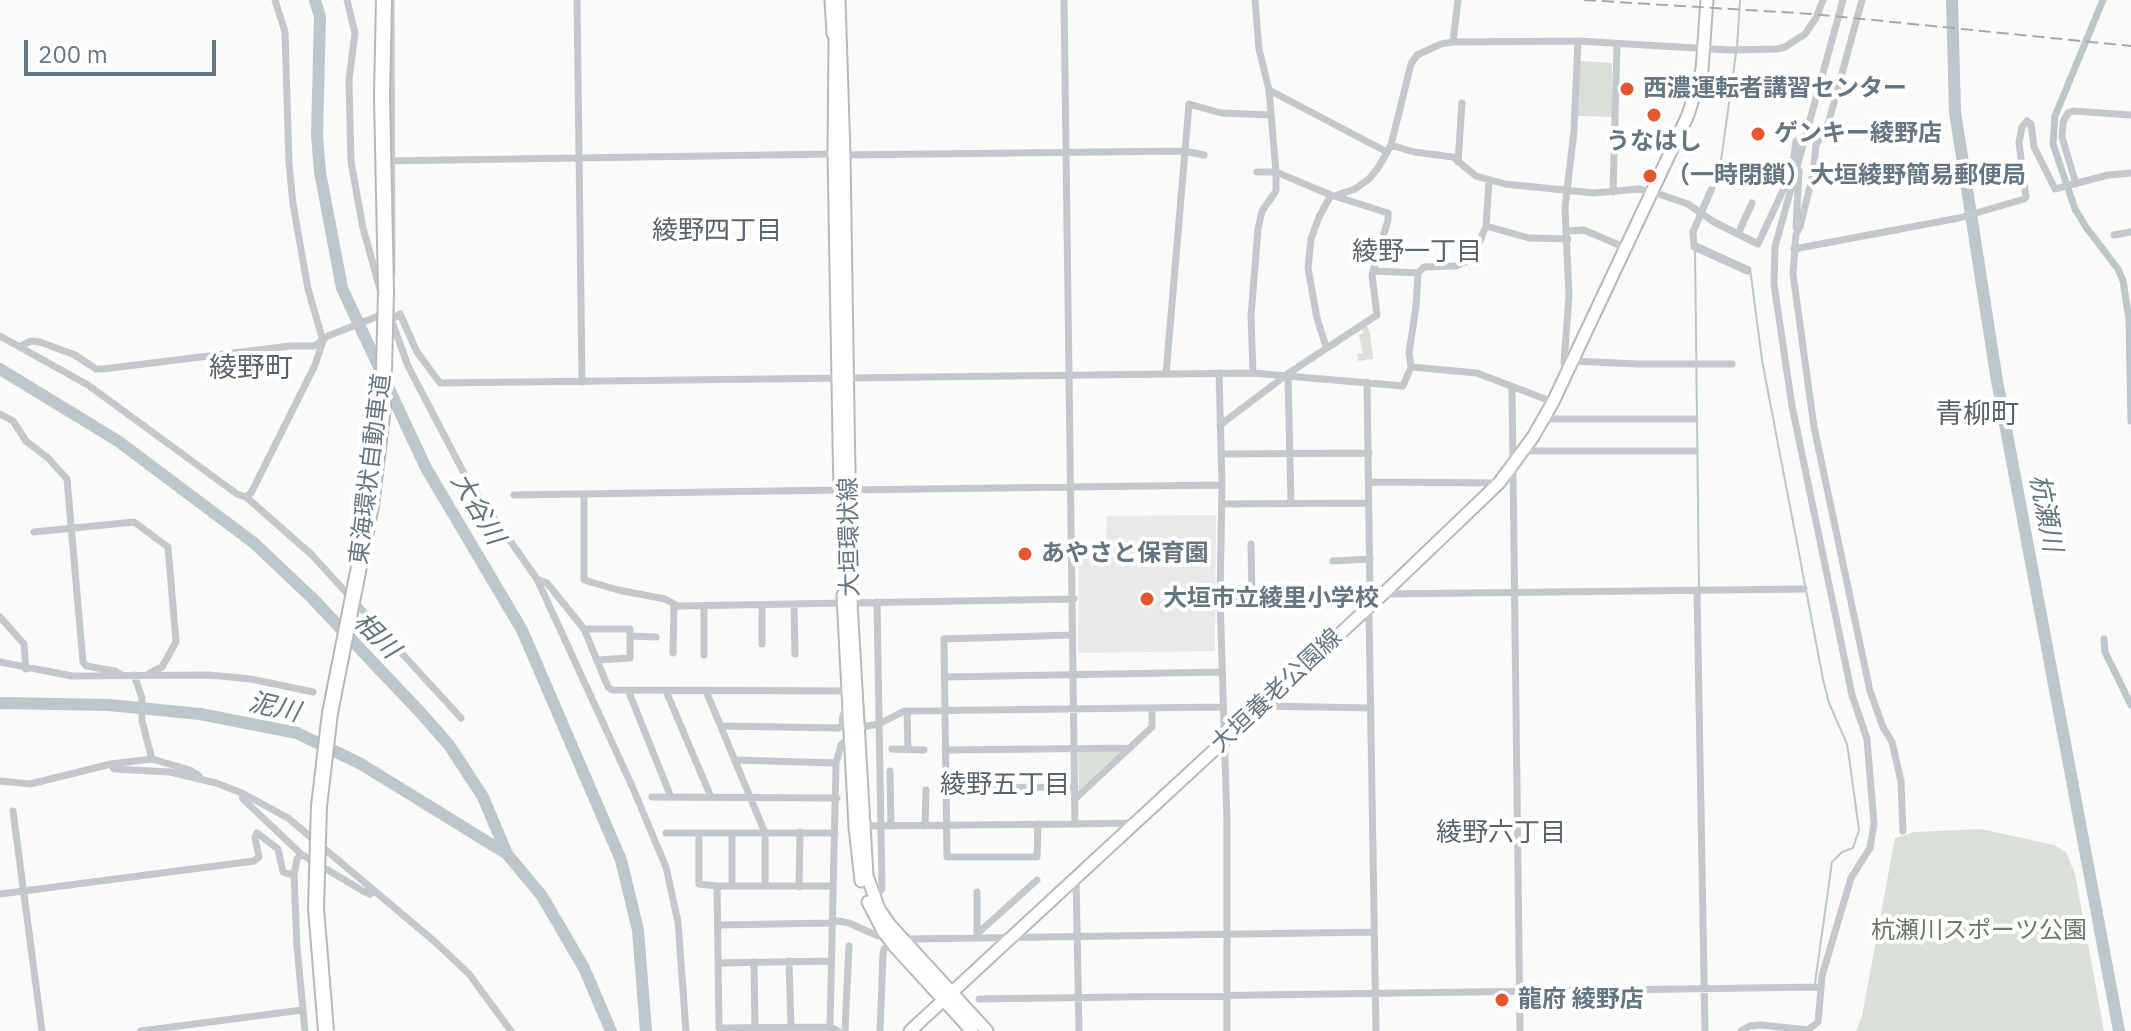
<!DOCTYPE html>
<html>
<head>
<meta charset="utf-8">
<style>
	body { margin:0 }
	#map { position:relative; width:2131px; height:1031px; overflow:hidden; background:#fafaf8; font-family:"IBM Plex Sans",sans-serif }
	canvas { display:block }
	.scale { position:absolute; left:24px; top:40px; width:192px; height:36px; box-sizing:border-box; border:4px solid #657683; border-top:0; padding-left:10px; font-size:24px; line-height:28px; white-space:nowrap; color:#657683; -webkit-text-stroke:6px #fff; paint-order:stroke }
</style>
</head>
<body>
<div id="map">
<canvas width="2131" height="1031"></canvas>
<div class="scale">200 m</div>
</div>
<script>
const g = document.querySelector('canvas').getContext('2d');
g.lineJoin = 'round';
function fillPath(path, color) {
  g.fillStyle = color;
  g.fill(path, 'evenodd');
}
function toPath(rows) {
  const path = new Path2D();
  for (const r of rows) {
    path.moveTo(r[0], r[1]);
    for (let i = 2; i < r.length; i += 2) path.lineTo(r[i], r[i + 1]);
  }
  return path;
}
function trace(path, color, width, dash) {
  g.strokeStyle = color;
  g.lineWidth = width;
  g.lineCap = dash ? 'butt' : 'round';
  g.setLineDash(dash || []);
  g.stroke(path);
}
function label(font, color, halo, rows, align = 'center') {
  g.font = font + ' "IBM Plex Sans","Noto Sans JP",sans-serif';
  g.lineWidth = 8;
  g.setLineDash([]);
  g.textBaseline = 'middle';
  g.strokeStyle = halo;
  g.fillStyle = color;
  for (const [text, x, y, turn = 0] of rows) {
    g.save();
    g.translate(x, y);
    g.rotate((+turn || 0) * Math.PI / 180);
    g.textAlign = isNaN(turn) ? turn : align;
    if (halo) g.strokeText(text, 0, 0);
    g.fillText(text, 0, 0);
    g.restore();
  }
}
const built = toPath([
	[1216,515,1215,651,1078,653,1079,546,1106,543,1107,516]
]);
const green = toPath([
	[1580,61,1612,63,1612,117,1578,116],
	[1366,323,1370,333,1373,359,1358,361,1357,354,1363,353,1359,335,1363,333,1361,327],
	[1121,751,1079,790,1078,752],
	[1981,829,2054,845,2066,852,2075,874,2104,1031,1856,1031,1862,1016,1895,838,1914,832]
]);
const stream = toPath([
	[1737,47,1740,0],
	[1714,189,1719,175,1736,53],
	[1695,243,1750,268,1762,360,1823,679,1829,703,1847,744,1849,757,1859,830,1853,848,1842,852,1832,862,1815,983],
	[1695,249,1699,587]
]);
const canal = toPath([
	[2103,0,2055,116,2053,144,2075,209,2086,227,2118,269,2123,281,2129,319,2131,421],
	[2104,639,2105,652,2131,705]
]);
const river = toPath([
	[315,0,320,17,317,135,320,172,342,288,426,468,522,630,621,860,638,930,646,1031],
	[1952,0,1955,112,1997,381,2119,1031],
	[0,369,118,441,254,543,312,598,420,712,449,745,483,797,507,854,542,896,584,968,611,1031],
	[0,703,109,705,200,714,297,733,361,764,507,854]
]);
const minor = toPath([
	[347,0,355,33,349,80,351,162,363,228,381,293],
	[391,0,392,273],
	[577,0,582,382],
	[1862,0,1829,121,1816,145,1813,174,1800,227,1796,234,1793,274,1814,427,1870,691,1883,727,1892,742,1901,781,1903,831],
	[1453,42,1458,0],
	[1269,90,1387,152],
	[2027,121,2031,124,2034,147,2055,189,2108,175,2131,173],
	[1645,140,1675,145],
	[1391,145,1414,152,1453,157,1476,176,1505,184,1594,193,1638,189,1653,192,1688,204,1714,222,1758,244,1792,171,1796,141],
	[844,155,1184,151,1204,155],
	[384,161,834,154],
	[1458,162,1462,103],
	[2076,184,2062,137,2063,122,2068,113,2073,111,2131,115],
	[1711,190,1693,232,1694,247,1747,271],
	[1613,192,1617,44],
	[1337,195,1355,189,1369,179,1378,168,1391,145,1411,64,1417,55,1441,44,1453,42,1578,41,1729,50,1777,49,1785,47,1805,34,1816,18,1823,0],
	[1486,226,1529,238,1568,239],
	[1796,227,1799,171],
	[1568,231,1584,230,1626,248],
	[1738,234,1752,203],
	[2114,235,2131,232],
	[1794,249,1959,218,2024,199,2026,197,2019,143,2022,127,2027,121],
	[1374,271,1418,273,1424,267,1456,266,1473,258,1486,226,1489,181],
	[390,316,408,366,468,481,537,579,632,786,666,867,678,922,686,1031],
	[391,320,400,314,417,352,440,383,1253,373,1403,386,1411,367,1409,353,1416,307,1418,273],
	[0,336,88,385,237,494,246,497,311,554,461,718],
	[21,346,31,341,40,342,75,355,96,369,103,369,290,346,314,346,328,336,386,313],
	[1326,347,1317,318,1308,268,1311,239,1319,217,1331,195],
	[1573,361,1638,364,1732,364],
	[1411,367,1477,373,1553,402],
	[1219,373,1222,485,1220,597,1227,822,1227,1031],
	[1253,373,1251,316,1258,229,1262,211,1276,191,1276,172,1269,90,1259,49,1255,0],
	[1567,373,1564,363,1569,296,1565,208,1574,131,1578,41],
	[1166,374,1189,104,1221,113,1270,115],
	[1288,376,1291,503],
	[1367,382,1370,596],
	[1512,387,1520,1031],
	[0,414,13,421,26,441,48,458,67,479,83,662,86,666,115,671,121,675],
	[1544,419,1695,419],
	[1220,425,1289,373,1377,315,1372,275,1388,220,1388,213,1331,195,1276,172,1257,172],
	[1523,451,1695,451],
	[1221,454,1369,453],
	[1370,482,1499,483],
	[848,490,1222,485],
	[514,495,840,490],
	[584,495,584,580,618,590,665,599,678,606,1074,599],
	[246,497,251,493,315,365,323,341,308,289,293,204,289,163,285,32,275,0],
	[1222,504,1369,503],
	[34,532,134,522,168,547,176,642,162,667,150,673],
	[1251,544,1252,597],
	[1333,561,1370,559],
	[537,579,547,583,584,629,608,687,612,690,847,691],
	[1697,591,1705,1031],
	[1383,594,1804,589],
	[1220,597,1370,596,1373,599],
	[794,604,795,654],
	[762,605,762,644],
	[1366,608,1369,614,1376,1031],
	[0,617,24,644,26,669],
	[584,629,630,629,630,658,598,660],
	[630,636,656,637],
	[673,653,674,604],
	[704,655,704,606],
	[0,662,72,676,209,675,251,679,313,692],
	[134,675,142,698,142,721,152,759],
	[944,677,1222,672],
	[628,690,671,797],
	[666,691,711,797],
	[706,691,765,833,835,833],
	[1261,706,1371,708],
	[907,711,908,749],
	[721,726,838,728,842,726,843,715,848,708],
	[856,728,879,724,904,711,1223,707],
	[892,749,924,750],
	[945,750,1129,748],
	[735,760,836,763],
	[111,764,114,769,170,772,216,783,242,793,288,818,434,941,469,974,511,1031],
	[890,771,891,826],
	[0,781,30,784,111,764,152,759,190,770,199,776],
	[946,788,1075,787],
	[242,793,243,799,301,854,363,891,370,894,375,891],
	[652,797,837,798],
	[1075,799,1152,727,1152,708],
	[13,811,42,1031],
	[1038,824,1037,857,947,857,944,639,1073,635],
	[1075,824,1133,823],
	[864,826,1075,824,1064,0],
	[925,826,926,790],
	[666,833,765,833,765,886],
	[699,833,699,884,717,886],
	[301,854,297,859,294,875,297,947,305,1031],
	[1076,877,1079,1031],
	[732,886,732,833],
	[833,886,717,886,719,1028,830,1027,838,1031],
	[799,887,800,832],
	[977,892,977,933],
	[0,894,254,861,259,857,255,838,257,833,278,849,283,872,294,875],
	[874,897,882,889,877,602],
	[832,920,849,923,878,936],
	[718,925,832,923],
	[977,934,1037,880],
	[912,939,1374,932],
	[789,961,791,1028],
	[754,962,755,1029],
	[718,963,831,961],
	[979,999,1820,987],
	[830,1027,836,763,841,745,850,737],
	[141,1031,302,1010],
	[845,1031,849,946],
	[880,1031,883,955,884,949,892,944],
	[1741,1031,1750,1026,1761,1025,1808,1030,1818,1022,1822,976,1851,878,1870,848,1874,824,1867,739,1852,695,1792,406,1774,284,1775,247,1843,0]
]);
const primary = toPath([
	[831,0,833,34],
	[839,0,844,155,851,603,867,876,879,909,890,925,987,1031],
	[835,40,834,154,840,494],
	[843,595,855,827,861,881],
	[868,902,883,931,895,947,972,1031],
	[910,1031,1383,594,1499,483,1533,437,1553,402,1688,115,1702,70,1707,0]
]);
const rail = toPath([
	[1584,0,1813,14,2131,46]
]);
const motorwayBridge = toPath([
	[326,1031,316,908,319,806,330,713,371,506,383,407,386,291,382,96,384,0]
]);
const markers = [
	[1627,89,8,"#e4572e"],
	[1654,115,8,"#e4572e"],
	[1758,134,8,"#e4572e"],
	[1650,176,8,"#e4572e"],
	[1025,554,8,"#e4572e"],
	[1147,599,8,"#e4572e"],
	[1502,1000,8,"#e4572e"]
];
const poiNames = [
	["西濃運転者講習センター",1643,89],
	["ゲンキー綾野店",1774,134],
	["うなはし",1654,142,"center"],
	["（一時閉鎖）大垣綾野簡易郵便局",1666,176],
	["あやさと保育園",1041,554],
	["大垣市立綾里小学校",1163,599],
	["龍府 綾野店",1518,1000]
];
const streetNames = [
	["東海環状自動車道",371,469,-83],
	["大垣環状線",850,537,-91],
	["大垣養老公園線",1277,691,-43]
];
const parkNames = [
	["杭瀬川スポーツ公園",1979,931]
];
const neighbourhoodNames = [
	["綾野四丁目",717,231],
	["綾野一丁目",1417,252],
	["綾野五丁目",1005,785],
	["綾野六丁目",1501,833]
];
const waterNames = [
	["大谷川",477,509,59],
	["杭瀬川",2045,513,79],
	["相川",376,636,45],
	["泥川",274,708,13]
];
const quarterNames = [
	["綾野町",251,369],
	["青柳町",1977,415]
];
fillPath(built, '#e8e9e9');
fillPath(green, '#dadfd7');
trace(stream, '#bbc7cb', 2);
trace(canal, '#bbc7cb', 7);
trace(river, '#bbc7cb', 12);
trace(primary, '#b5babe', 15);
trace(minor, '#c3c8cc', 7);
trace(primary, '#fff', 11);
trace(rail, '#a2aab0', 2, [12, 6]);
trace(motorwayBridge, '#b4b9bd', 18, []);
trace(motorwayBridge, '#fff', 14);
for (const [x, y, r, color] of markers) {
  const dot = new Path2D();
  dot.arc(x, y, r, 0, 2 * Math.PI);
  g.fillStyle = color;
  g.fill(dot);
  trace(dot, '#fff', 3);
}
label('bold 24px', '#657683', '#fff', poiNames, 'left');
label('24px', '#657683', '#fff', streetNames);
label('24px', '#687a64', '#fff', parkNames);
label('26px', '#57646e', '#fff', neighbourhoodNames);
label('italic 26px', '#60757c', '#fff', waterNames);
label('28px', '#57646e', '#fff', quarterNames);
</script>
</body>
</html>
